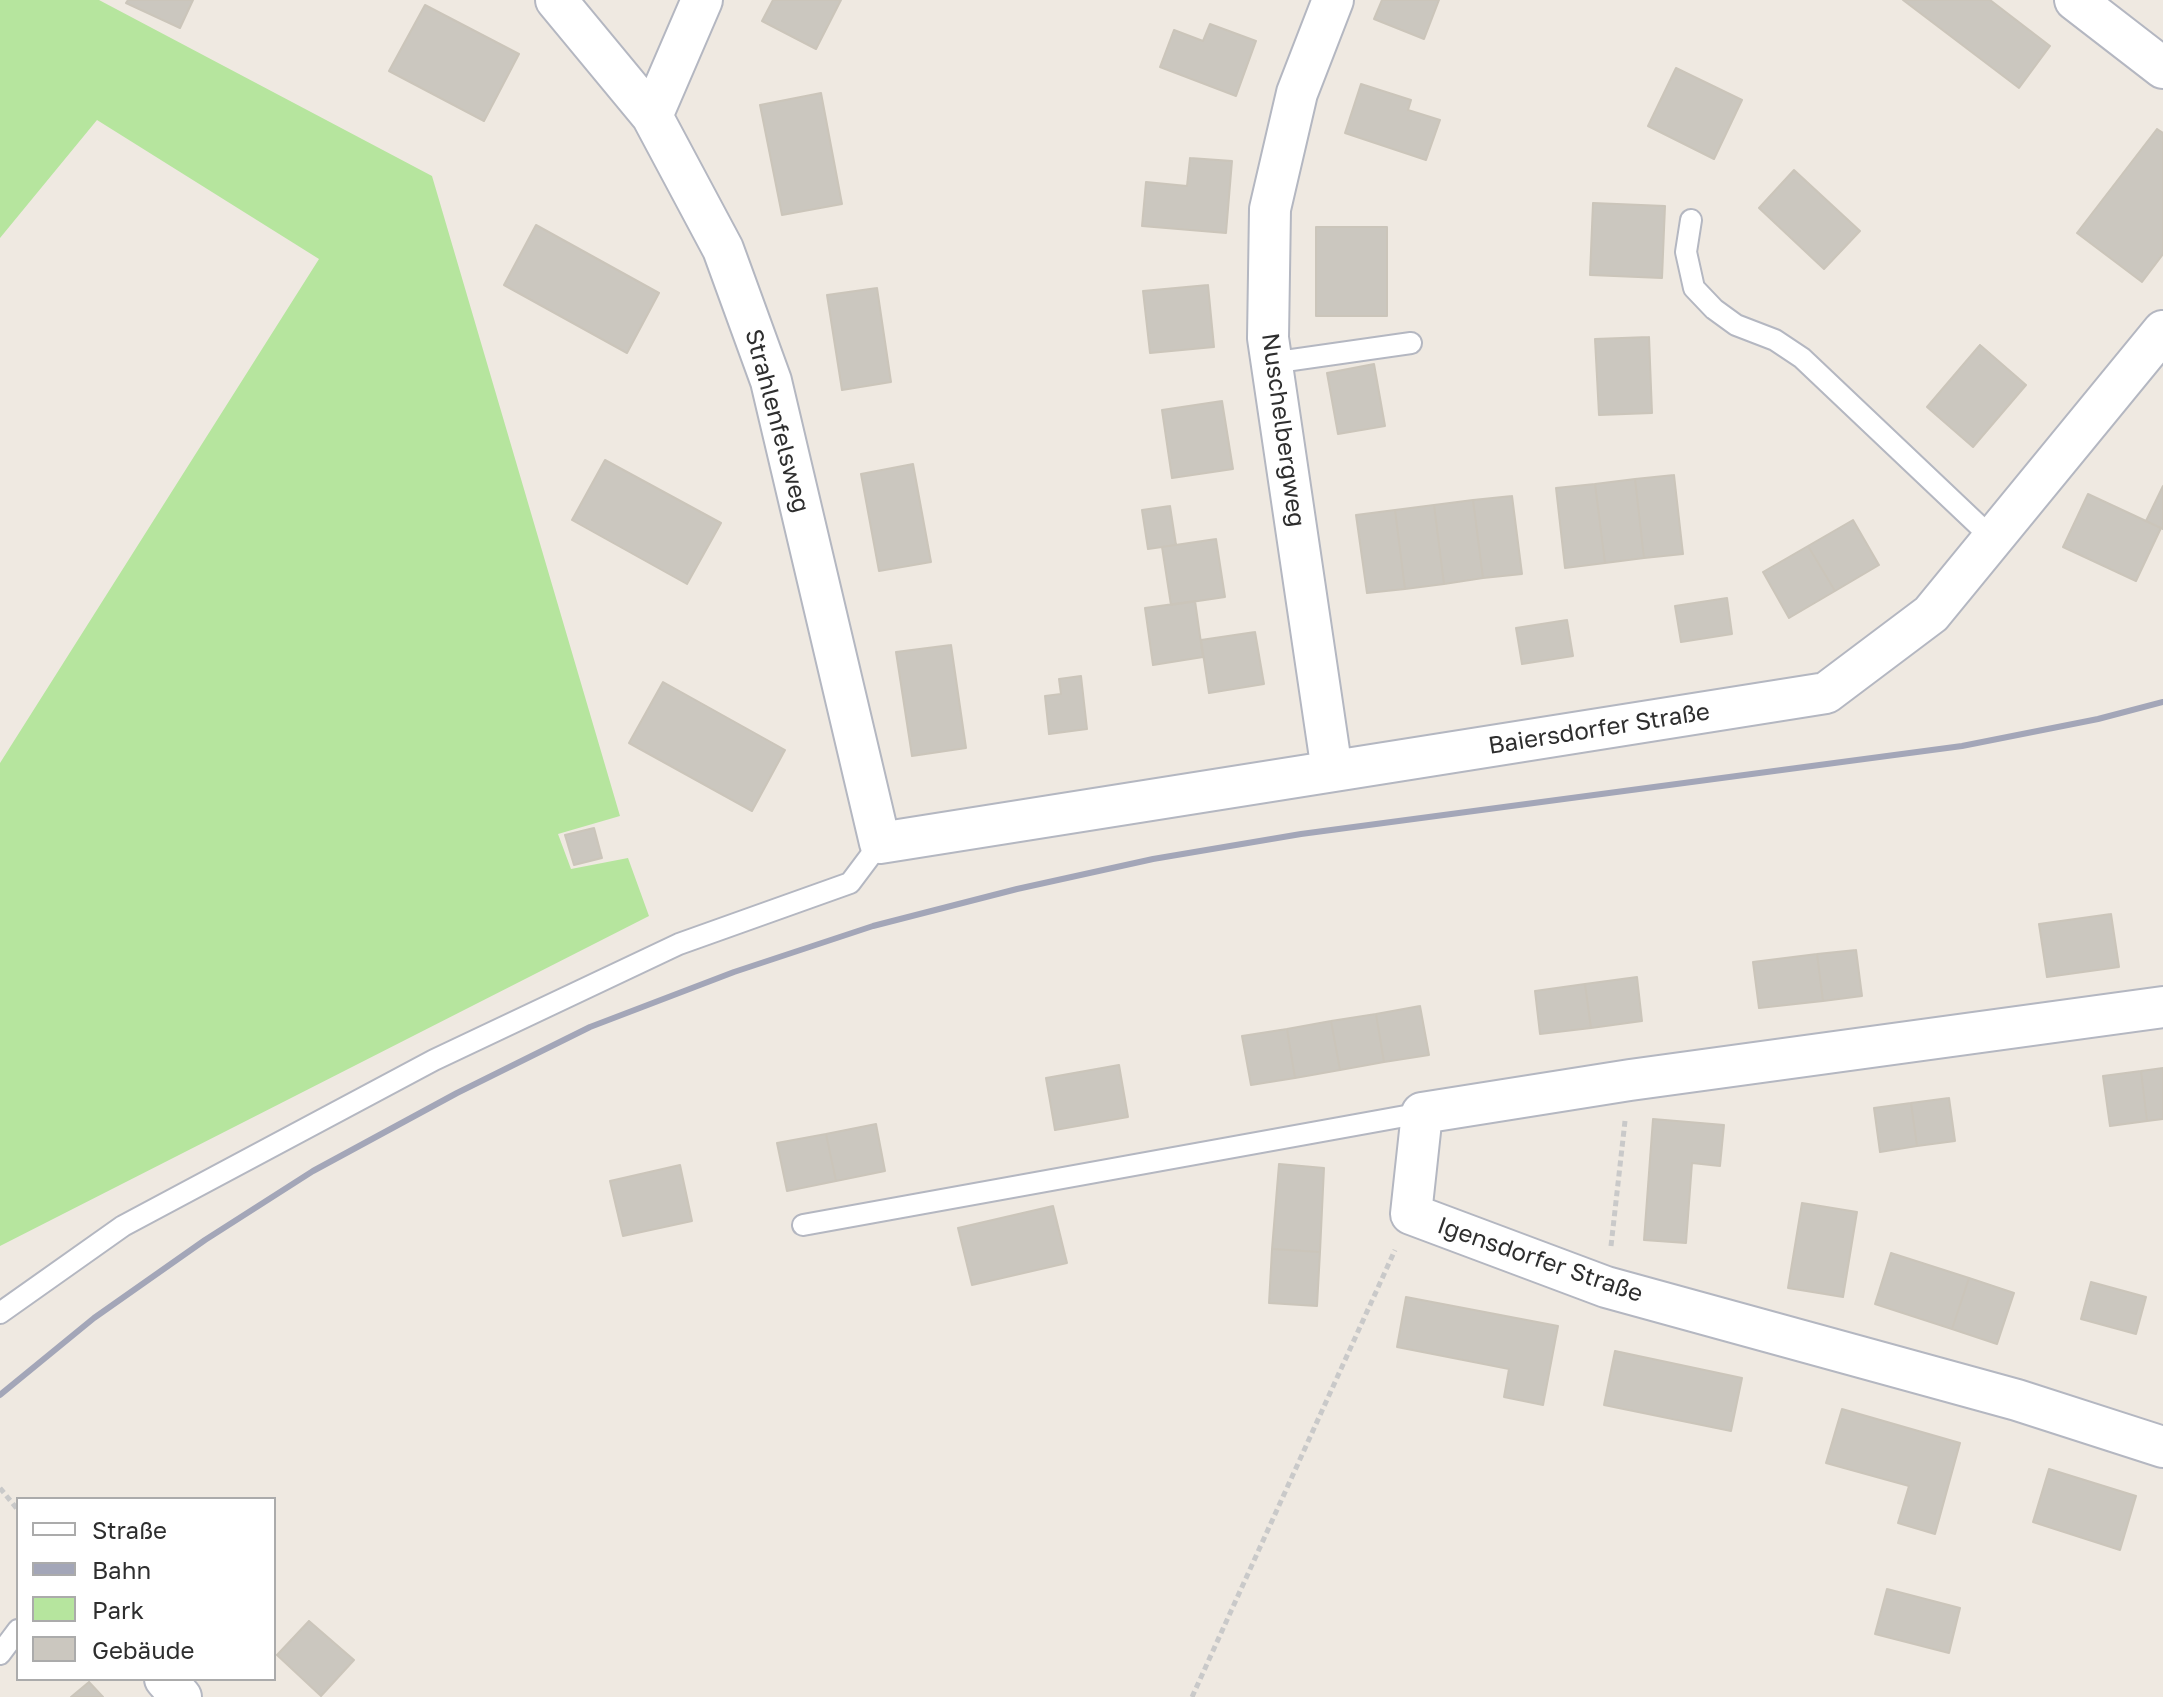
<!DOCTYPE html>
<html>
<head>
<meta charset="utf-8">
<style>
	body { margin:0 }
	#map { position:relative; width:2163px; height:1697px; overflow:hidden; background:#efe9e1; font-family:"Golos Text",sans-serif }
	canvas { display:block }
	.legend { position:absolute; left:16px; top:1497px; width:260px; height:184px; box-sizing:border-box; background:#fff; border:2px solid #ababab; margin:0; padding:10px 14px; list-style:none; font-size:24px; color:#2e2e2e }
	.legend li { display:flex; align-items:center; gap:16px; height:40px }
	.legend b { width:40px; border:2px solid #ababab }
</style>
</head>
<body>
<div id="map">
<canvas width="2163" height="1697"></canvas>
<ul class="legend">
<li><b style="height:10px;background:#fff"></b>Straße</li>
<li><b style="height:10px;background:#a3a6b8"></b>Bahn</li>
<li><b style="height:22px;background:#b6e59e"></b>Park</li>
<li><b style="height:22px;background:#cbc7bf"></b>Gebäude</li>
</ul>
</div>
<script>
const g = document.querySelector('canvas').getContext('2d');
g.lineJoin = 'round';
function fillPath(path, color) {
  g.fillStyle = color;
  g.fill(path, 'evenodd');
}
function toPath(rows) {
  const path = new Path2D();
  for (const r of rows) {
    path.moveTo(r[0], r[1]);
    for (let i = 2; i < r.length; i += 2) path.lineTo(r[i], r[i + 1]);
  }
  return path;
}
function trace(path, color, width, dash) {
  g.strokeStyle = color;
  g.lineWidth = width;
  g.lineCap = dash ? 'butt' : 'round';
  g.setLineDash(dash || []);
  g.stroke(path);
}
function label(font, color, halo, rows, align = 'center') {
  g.font = font + ' "Golos Text",sans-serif';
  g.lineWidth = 7;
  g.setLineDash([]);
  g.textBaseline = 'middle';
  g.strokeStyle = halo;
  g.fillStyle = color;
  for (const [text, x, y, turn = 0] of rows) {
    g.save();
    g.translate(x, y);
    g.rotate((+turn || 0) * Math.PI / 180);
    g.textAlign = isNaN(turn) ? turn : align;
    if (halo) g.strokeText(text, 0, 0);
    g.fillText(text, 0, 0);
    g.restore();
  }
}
const green = toPath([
	[0,0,99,0,432,176,620,816,558,834,571,869,628,858,649,916,0,1246,0,763,319,259,97,120,0,238]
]);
const building = toPath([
	[128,0,193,0,180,28,126,3,128,0],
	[773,0,841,0,816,49,762,21,773,0],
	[1382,0,1439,0,1424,39,1374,19,1382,0],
	[1903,0,1990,0,2050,46,2019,88,1903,0],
	[425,5,519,54,484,121,389,71,425,5],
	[1210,24,1256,41,1236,96,1160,67,1174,30,1203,41,1210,24],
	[1676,68,1742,100,1714,159,1648,126,1676,68],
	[1361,84,1411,100,1408,110,1440,120,1426,160,1345,133,1361,84],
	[821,93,842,204,782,215,760,105,821,93],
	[2157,129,2163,133,2163,254,2142,282,2077,233,2157,129],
	[1190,158,1232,161,1226,233,1142,226,1146,182,1187,186,1190,158],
	[1794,170,1860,231,1824,269,1759,208,1794,170],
	[1593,203,1665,206,1662,278,1590,275,1593,203],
	[536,225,659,293,627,353,504,285,536,225],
	[1316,227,1387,227,1387,316,1316,316,1316,227],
	[1208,285,1214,347,1150,353,1143,291,1208,285],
	[877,288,891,382,842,390,827,295,877,288],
	[1649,337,1652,413,1599,415,1595,339,1649,337],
	[1980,345,2026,385,1973,447,1927,407,1980,345],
	[1374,364,1385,426,1338,434,1327,373,1374,364],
	[1222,401,1233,469,1172,478,1162,410,1222,401],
	[605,460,721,523,687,584,572,520,605,460],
	[913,464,931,562,879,571,861,474,913,464],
	[1674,475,1683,554,1644,558,1635,479,1674,475],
	[1635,479,1644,558,1605,563,1595,484,1635,479],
	[1595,484,1605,563,1565,568,1556,488,1595,484],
	[2163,486,2163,529,2146,521,2163,486],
	[2088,494,2161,528,2136,581,2063,547,2088,494],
	[1512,496,1522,574,1483,578,1473,500,1512,496],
	[1473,500,1483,578,1444,584,1434,505,1473,500],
	[1434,505,1444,584,1405,589,1395,510,1434,505],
	[1170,506,1176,545,1148,549,1142,510,1170,506],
	[1395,510,1405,589,1367,593,1356,515,1395,510],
	[1853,520,1879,565,1835,591,1808,546,1853,520],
	[1216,539,1225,597,1171,605,1162,547,1216,539],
	[1808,546,1835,591,1789,618,1763,572,1808,546],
	[1727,598,1732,634,1681,642,1675,606,1727,598],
	[1195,601,1203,657,1153,665,1145,608,1195,601],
	[1567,620,1573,656,1522,664,1516,628,1567,620],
	[1255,632,1264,684,1209,693,1201,640,1255,632],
	[951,645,966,748,912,756,896,652,951,645],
	[1081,676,1087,729,1049,734,1045,696,1061,694,1059,679,1081,676],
	[663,682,785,750,752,811,629,743,663,682],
	[594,828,602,858,574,865,565,835,594,828],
	[2111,914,2119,967,2047,977,2039,924,2111,914],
	[1856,950,1862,996,1823,1001,1817,954,1856,950],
	[1817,954,1823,1001,1759,1008,1753,962,1817,954],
	[1637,977,1642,1021,1591,1028,1585,984,1637,977],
	[1585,984,1591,1028,1540,1034,1535,991,1585,984],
	[1420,1006,1429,1055,1384,1062,1376,1014,1420,1006],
	[1376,1014,1384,1062,1340,1070,1331,1021,1376,1014],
	[1331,1021,1340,1070,1295,1078,1287,1029,1331,1021],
	[1287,1029,1295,1078,1251,1085,1242,1036,1287,1029],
	[1119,1065,1128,1117,1055,1130,1046,1078,1119,1065],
	[2163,1068,2163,1119,2147,1121,2141,1071,2163,1068],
	[2141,1071,2147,1121,2110,1126,2103,1076,2141,1071],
	[1949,1098,1955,1141,1917,1146,1911,1103,1949,1098],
	[1911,1103,1917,1146,1880,1152,1874,1108,1911,1103],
	[1653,1119,1724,1125,1720,1166,1692,1163,1686,1243,1644,1240,1653,1119],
	[876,1124,885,1171,836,1181,826,1134,876,1124],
	[826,1134,836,1181,787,1191,777,1143,826,1134],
	[1279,1164,1324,1168,1320,1252,1272,1249,1279,1164],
	[680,1165,692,1221,623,1236,610,1181,680,1165],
	[1802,1203,1857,1212,1843,1297,1788,1288,1802,1203],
	[1053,1206,1067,1263,972,1285,958,1228,1053,1206],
	[1272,1249,1320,1252,1317,1306,1269,1303,1272,1249],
	[1891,1253,1969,1278,1952,1329,1875,1304,1891,1253],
	[1969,1278,2014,1293,1997,1344,1952,1329,1969,1278],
	[2091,1282,2146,1297,2136,1334,2081,1319,2091,1282],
	[1406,1297,1558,1326,1543,1405,1504,1397,1509,1369,1397,1347,1406,1297],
	[1615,1351,1742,1378,1731,1431,1604,1405,1615,1351],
	[1842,1409,1960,1443,1935,1534,1898,1523,1909,1486,1826,1463,1842,1409],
	[2049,1469,2136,1496,2120,1550,2033,1522,2049,1469],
	[1887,1589,1960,1608,1949,1653,1875,1634,1887,1589],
	[309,1621,354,1660,321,1696,277,1655,309,1621],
	[89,1682,103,1697,71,1697,89,1682]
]);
const path = toPath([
	[1611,1246,1625,1121],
	[0,1488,18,1510],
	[1192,1697,1395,1250]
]);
const lane = toPath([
	[1691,220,1686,252,1694,288,1714,309,1736,325,1775,340,1802,358,1993,539],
	[1271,363,1411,343],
	[803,1225,1422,1113],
	[0,1313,123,1226,434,1060,679,944,850,883,880,843],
	[0,1654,18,1630]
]);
const street = toPath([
	[556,0,652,116,723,249,771,381,880,843,1826,693,1931,614,2163,331],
	[2075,0,2163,68],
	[652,116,702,0],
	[1332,771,1268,338,1270,209,1297,93,1333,0],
	[2163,1007,1630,1080,1422,1113,1411,1214,1606,1287,2017,1400,2163,1447],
	[165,1679,181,1697]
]);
const rail = toPath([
	[0,1395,94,1318,205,1240,313,1171,457,1093,590,1027,734,972,873,926,1017,889,1153,859,1301,834,1962,746,2098,719,2163,702]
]);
const streetNames = [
	["Strahlenfelsweg",777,421,75],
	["Nuschelbergweg",1283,430,82],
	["Baiersdorfer Straße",1599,729,-9],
	["Igensdorfer Straße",1540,1260,19]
];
fillPath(green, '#b6e59e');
fillPath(building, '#cbc7bf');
trace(building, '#cbc5ba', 2);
trace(lane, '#b4b7c1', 24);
trace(street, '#b4b7c1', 44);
trace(path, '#c9c9c9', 5, [6, 4]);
trace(lane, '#fff', 20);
trace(street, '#fff', 40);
trace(rail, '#a3a6b8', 6);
label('24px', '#2e2e2e', '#fff', streetNames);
</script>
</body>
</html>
